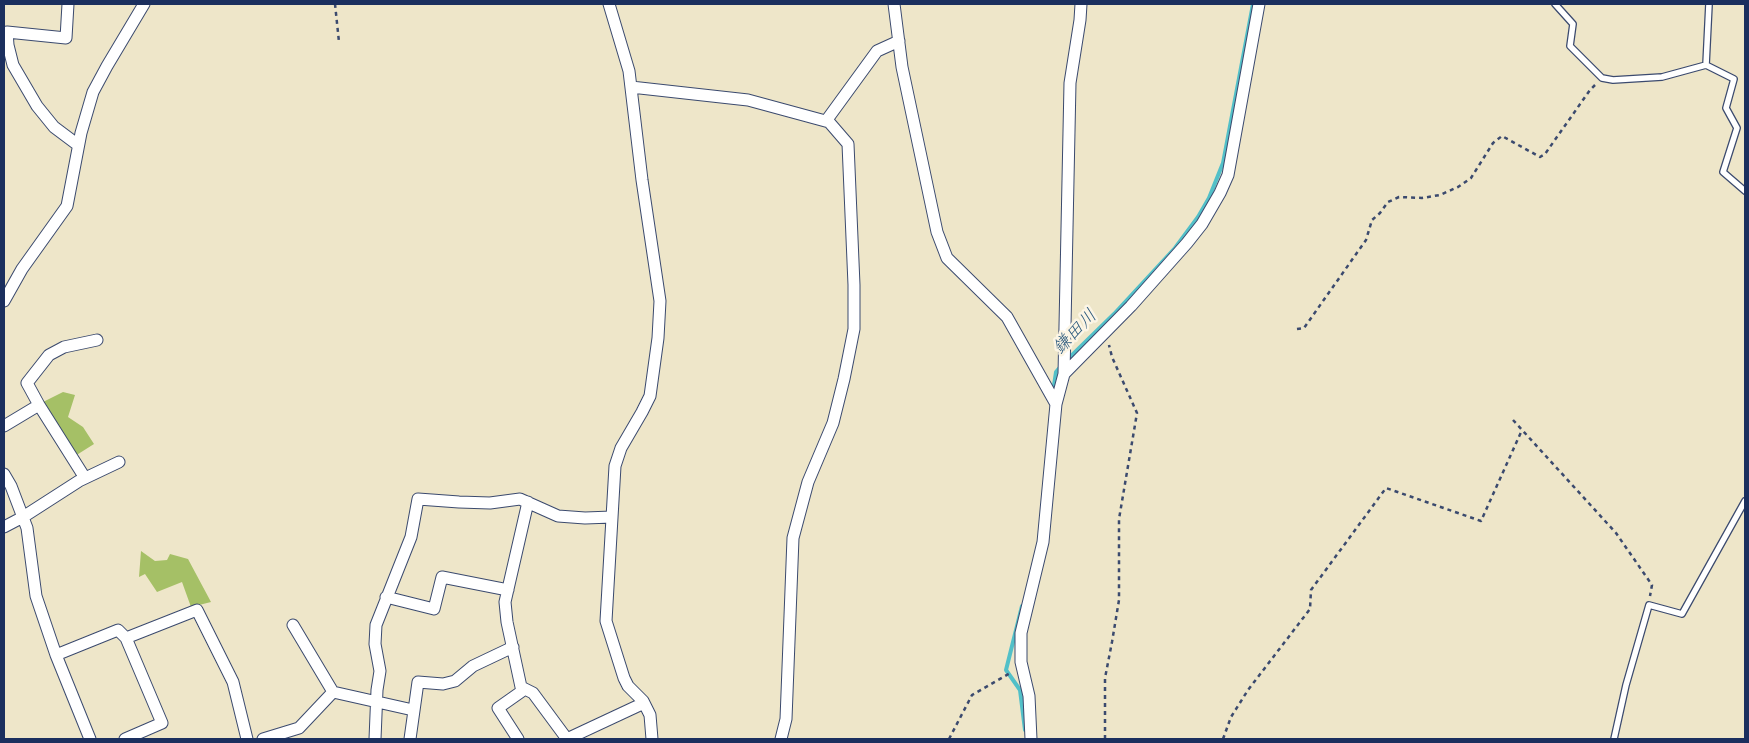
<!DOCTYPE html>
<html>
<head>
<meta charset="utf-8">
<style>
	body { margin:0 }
	#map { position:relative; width:1749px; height:743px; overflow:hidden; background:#eee6c9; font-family:"Comic Neue",sans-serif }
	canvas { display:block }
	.frame { position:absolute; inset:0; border:5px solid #1b2f5e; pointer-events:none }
</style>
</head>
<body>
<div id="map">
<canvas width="1749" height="743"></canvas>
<div class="frame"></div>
</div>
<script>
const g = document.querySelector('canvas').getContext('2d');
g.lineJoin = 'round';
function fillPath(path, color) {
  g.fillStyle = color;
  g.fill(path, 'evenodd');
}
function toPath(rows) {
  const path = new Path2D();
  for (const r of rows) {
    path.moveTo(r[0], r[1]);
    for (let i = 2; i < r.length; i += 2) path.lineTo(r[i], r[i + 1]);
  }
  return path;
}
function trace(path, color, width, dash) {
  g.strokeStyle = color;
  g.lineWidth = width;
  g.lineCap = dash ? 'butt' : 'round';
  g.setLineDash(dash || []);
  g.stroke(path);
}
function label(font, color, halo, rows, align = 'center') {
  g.font = font + ' "Comic Neue","Klee One",sans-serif';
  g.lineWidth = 5;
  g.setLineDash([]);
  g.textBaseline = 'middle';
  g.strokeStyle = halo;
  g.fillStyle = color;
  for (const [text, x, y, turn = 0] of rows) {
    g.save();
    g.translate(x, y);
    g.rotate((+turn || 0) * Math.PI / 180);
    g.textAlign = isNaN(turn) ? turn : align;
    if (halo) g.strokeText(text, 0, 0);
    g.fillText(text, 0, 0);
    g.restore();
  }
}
const green = toPath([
	[63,392,75,395,68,417,83,427,94,444,75,456,39,404],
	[141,551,155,561,167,560,170,554,188,559,211,602,191,607,182,582,157,592,145,574,139,577]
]);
const stream = toPath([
	[1068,359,1114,314,1175,248,1198,217,1209,198,1223,163,1253,4],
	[1053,392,1056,372,1061,366],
	[1022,606,1006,670,1020,690,1025,730]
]);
const path = toPath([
	[335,4,339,42],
	[1297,329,1304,328,1366,240,1372,220,1380,213,1388,202,1399,197,1422,198,1440,195,1458,187,1471,178,1493,143,1502,136,1540,157,1545,154,1590,90,1596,84],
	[1513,420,1616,533,1652,585,1650,596],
	[949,739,972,695,1012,672],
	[1105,739,1105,678,1112,642,1119,600,1119,519,1137,413,1112,357,1109,345],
	[1223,739,1231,717,1248,690,1310,609,1311,590,1386,488,1481,521,1522,430]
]);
const service = toPath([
	[1555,4,1573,24,1570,46,1602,78,1613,80,1662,77,1706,65,1734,79,1726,108,1737,128,1723,172,1745,191],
	[1706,65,1709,4],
	[1614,739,1626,685,1649,605,1682,614,1745,501]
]);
const minor = toPath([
	[68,4,66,38,7,32,8,45,13,65,37,106,54,127,78,145],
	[609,4,629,71,642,180,660,301,658,338,650,396,642,412,621,448,615,466,606,621,624,678,628,686,643,701,650,715,652,739],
	[894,4,902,67,937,232,947,258,1007,317,1056,404],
	[631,87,748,100,829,122,848,144,854,285,854,329,844,379,833,423,808,482,793,538,786,719,781,739],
	[826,121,877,51,899,41],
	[4,301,22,269,67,206,81,133,93,92,107,66,144,4],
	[1064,374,1070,83,1080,20,1081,4],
	[39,405,27,383,49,355,64,347,97,340],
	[4,426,39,405,85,478],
	[4,474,11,486,27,528,36,596,56,655,90,739],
	[528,502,505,602,507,622,521,687,533,693,567,739,644,703],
	[4,527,23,517,79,481,119,462],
	[386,597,434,609,442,577,508,590],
	[293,625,333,692],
	[126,638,197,610,233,682,247,739],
	[56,655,118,630,126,638,162,723,125,739],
	[263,739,299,728,333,692,413,710],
	[375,739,377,690,380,671,375,644,376,625,411,537,418,499,459,502,490,503,520,499,558,516,585,518,612,517],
	[410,739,418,682,443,684,455,681,473,666,513,647],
	[518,739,498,708,525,689],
	[1031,739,1029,696,1021,662,1021,633,1043,542,1056,404,1064,374,1131,306,1187,243,1202,224,1220,193,1228,175,1259,4]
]);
const waterNames = [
	["鎌田川",1075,332,-46]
];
fillPath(green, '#a5c066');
trace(stream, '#52c0c8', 4);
trace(service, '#3b4a6e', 8);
trace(minor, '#3b4a6e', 13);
trace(path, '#3b4a6e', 2.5, [4, 4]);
trace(service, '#fff', 5.5);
trace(minor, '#fff', 11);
label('italic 18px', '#2c5a7e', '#fcf5e5', waterNames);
</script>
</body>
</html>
